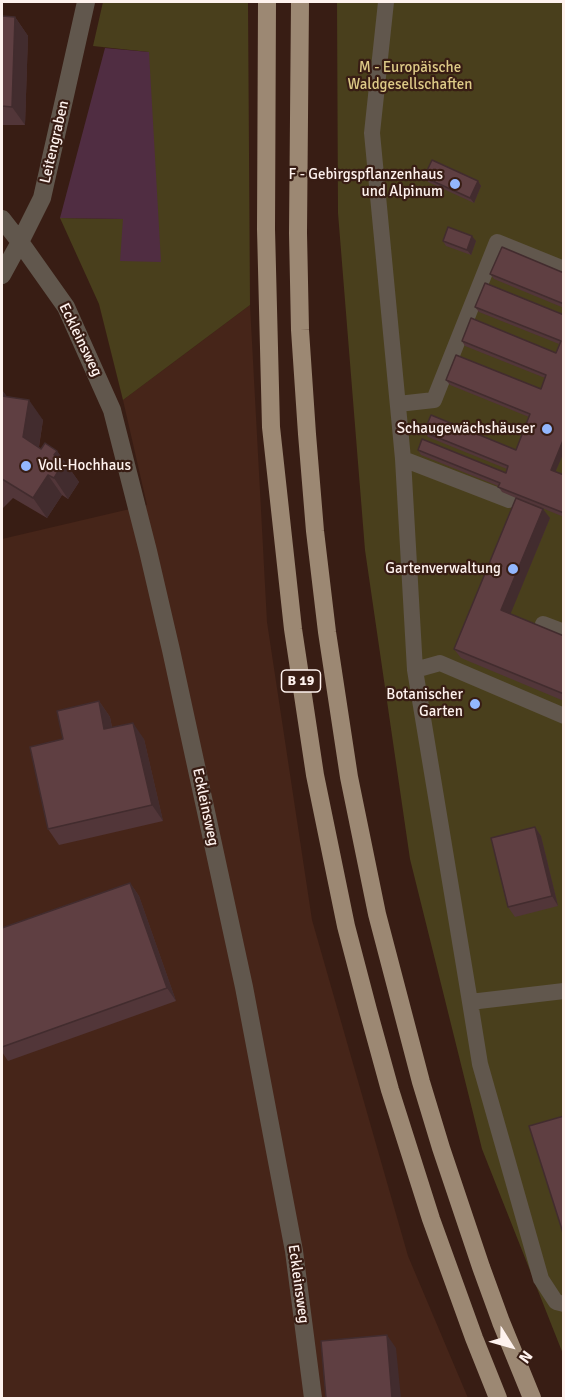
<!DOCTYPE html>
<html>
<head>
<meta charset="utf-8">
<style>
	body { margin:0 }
	#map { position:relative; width:565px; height:1400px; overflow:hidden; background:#381d14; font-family:Signika,sans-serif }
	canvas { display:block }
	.frame { position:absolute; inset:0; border:3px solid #fef2ee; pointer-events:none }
	.north { position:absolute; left:481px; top:1316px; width:60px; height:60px; -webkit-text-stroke:4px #381d14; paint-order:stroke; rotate:127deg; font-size:16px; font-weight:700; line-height:24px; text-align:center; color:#fef2ee }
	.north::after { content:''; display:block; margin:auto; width:21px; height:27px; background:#fef2ee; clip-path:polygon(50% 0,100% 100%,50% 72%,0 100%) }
</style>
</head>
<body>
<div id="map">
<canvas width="565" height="1400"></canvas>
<div class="frame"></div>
<div class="north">N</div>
</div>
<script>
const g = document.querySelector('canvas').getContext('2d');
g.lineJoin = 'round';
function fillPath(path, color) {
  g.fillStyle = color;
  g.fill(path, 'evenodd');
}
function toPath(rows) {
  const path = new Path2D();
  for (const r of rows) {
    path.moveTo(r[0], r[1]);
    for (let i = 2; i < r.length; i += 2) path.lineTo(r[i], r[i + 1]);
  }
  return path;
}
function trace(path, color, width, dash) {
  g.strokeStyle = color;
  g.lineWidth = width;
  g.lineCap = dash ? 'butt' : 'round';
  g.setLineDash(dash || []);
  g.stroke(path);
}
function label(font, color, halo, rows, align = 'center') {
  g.font = font + ' Signika,sans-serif';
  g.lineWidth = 4.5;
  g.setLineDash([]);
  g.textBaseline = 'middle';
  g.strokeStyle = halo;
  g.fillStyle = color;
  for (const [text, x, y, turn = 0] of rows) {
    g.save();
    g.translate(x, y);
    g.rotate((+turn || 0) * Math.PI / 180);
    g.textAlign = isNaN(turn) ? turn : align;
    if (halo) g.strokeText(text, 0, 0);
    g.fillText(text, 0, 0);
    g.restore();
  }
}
const built = toPath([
	[250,305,267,622,312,920,408,1256,468,1398,2,1398,2,539,147,505,123,400]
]);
const green = toPath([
	[103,2,248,2,250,305,123,400,99,304,60,218,123,219,149,52,93,46],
	[337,2,563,2,563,1354,482,1149,410,859,365,550,338,213]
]);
const water = toPath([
	[105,48,149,52,161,262,120,261,123,219,60,218]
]);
const service = toPath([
	[386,2,372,133,403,459,415,670,470,1002,564,991],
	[398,404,434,400,497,242,564,269],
	[403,459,509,500],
	[543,624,564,632],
	[415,670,440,663,564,716],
	[470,1002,480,1064,541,1279,556,1302,564,1304]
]);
const minor = toPath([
	[2,219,20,242,66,307,112,410,148,551,171,650,244,987,294,1251,313,1398],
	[2,275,20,242,42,198,86,2]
]);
const primary = toPath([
	[267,2,266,229,271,427,293,629,315,775,346,926,368,1010,390,1090,431,1219,474,1338,498,1398],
	[300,2,298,233,300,330,307,434,315,531,327,632,349,777,377,914,421,1082,441,1148,481,1267,501,1322,532,1398]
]);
const wall = toPath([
	[2,16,15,17,28,36,25,125,2,125],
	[424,177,478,181,481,186,474,203,428,182],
	[443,241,476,241,471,255,446,246],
	[564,273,564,308,494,279,490,274],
	[475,307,564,315,564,452,555,472,564,475,564,517,532,504,550,518,510,614,564,636,564,701,461,658,454,649,516,498,502,492,498,486,421,455,418,450,506,473,507,469,428,437,424,432,516,450,529,417,450,385,446,380,541,389,545,378,465,346,462,341,556,353,559,344,479,312],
	[2,390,7,397,43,420,39,447,41,449,57,451,79,482,68,499,62,495,47,518,13,498,2,509],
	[99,701,110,717,112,727,144,739,163,821,59,845,48,829,63,739],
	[535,827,541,836,558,906,515,917,508,907],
	[130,883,139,896,176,1001,8,1061,2,1052,2,928]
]);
const shadedWall = toPath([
	[15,17,28,36,25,125,12,107],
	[478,181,481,186,474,203,470,198],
	[472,236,476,241,471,255,467,250],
	[2,390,17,410,2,397],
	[29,400,43,420,37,458,23,437],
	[564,438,564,452,554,475,551,470],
	[57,451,79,482,68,499,54,478,54,455],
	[48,475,62,495,47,518,33,498],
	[543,509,550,518,508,620,501,610],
	[99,701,110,717,115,745,104,729],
	[133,723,144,739,163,821,152,805],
	[535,827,541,836,558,906,552,896],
	[130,883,139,896,176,1001,167,988],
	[387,1335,396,1348,401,1398,392,1398]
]);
const building = toPath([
	[2,16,15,17,12,107,2,106,2,16],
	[432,160,478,181,470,198,424,177,432,160],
	[448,227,472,236,467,250,443,241,448,227],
	[502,247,564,273,564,304,490,274,502,247],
	[485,283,564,315,564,438,551,470,564,475,564,513,498,487,500,483,418,450,422,439,506,473,508,466,424,432,431,415,516,450,530,414,446,380,456,355,541,389,546,375,462,341,471,318,556,353,561,341,475,307,485,283],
	[2,396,29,400,23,437,41,449,45,443,57,451,54,455,64,462,54,478,48,475,33,498,2,479,2,396],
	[516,498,543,509,501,610,564,636,564,694,454,649,516,498],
	[99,701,104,729,133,723,152,805,48,829,30,747,63,739,57,711,99,701],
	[535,827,552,896,508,907,491,838,535,827],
	[130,883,167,988,2,1047,2,928,130,883],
	[564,1116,564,1236,529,1126,564,1116],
	[387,1335,392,1398,326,1398,321,1341,387,1335]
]);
const markers = [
	[455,184,6,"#93b7fd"],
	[547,429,6,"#93b7fd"],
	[26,466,6,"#93b7fd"],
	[513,569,6,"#93b7fd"],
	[475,704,6,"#93b7fd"]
];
const shields = [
	[301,681,39]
];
const shieldNames = [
	["B 19",301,681]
];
const parkNames = [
	["M - Europäische",410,68],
	["Waldgesellschaften",410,85]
];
const streetNames = [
	["Leitengraben",55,142,-77],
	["Eckleinsweg",80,340,64],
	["Eckleinsweg",205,807,78],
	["Eckleinsweg",298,1284,82]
];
const poiNames = [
	["F - Gebirgspflanzenhaus",443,175],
	["und Alpinum",443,192],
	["Schaugewächshäuser",535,429],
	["Voll-Hochhaus",38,466,"left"],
	["Gartenverwaltung",501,569],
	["Botanischer",463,695],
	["Garten",463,712]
];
fillPath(built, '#462519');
fillPath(green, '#493f1c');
fillPath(water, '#502d42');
trace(service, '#61574d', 16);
trace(minor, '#61574d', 18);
trace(primary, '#9c8873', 18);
fillPath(wall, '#523639');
fillPath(shadedWall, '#422c2e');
fillPath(building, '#5f3f42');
trace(building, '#422c2e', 1.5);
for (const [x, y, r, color] of markers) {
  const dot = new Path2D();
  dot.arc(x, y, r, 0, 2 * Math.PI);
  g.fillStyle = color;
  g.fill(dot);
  trace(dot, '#381d14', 2);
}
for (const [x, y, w] of shields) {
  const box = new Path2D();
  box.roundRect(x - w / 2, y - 11, w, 22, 4.5);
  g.fillStyle = '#381d14';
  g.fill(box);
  trace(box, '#fef2ee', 1.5);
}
label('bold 14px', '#fef2ee', null, shieldNames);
label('15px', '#ddca87', '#381d14', parkNames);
label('15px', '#fef2ee', '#381d14', streetNames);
label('15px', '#fef2ee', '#381d14', poiNames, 'right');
</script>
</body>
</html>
